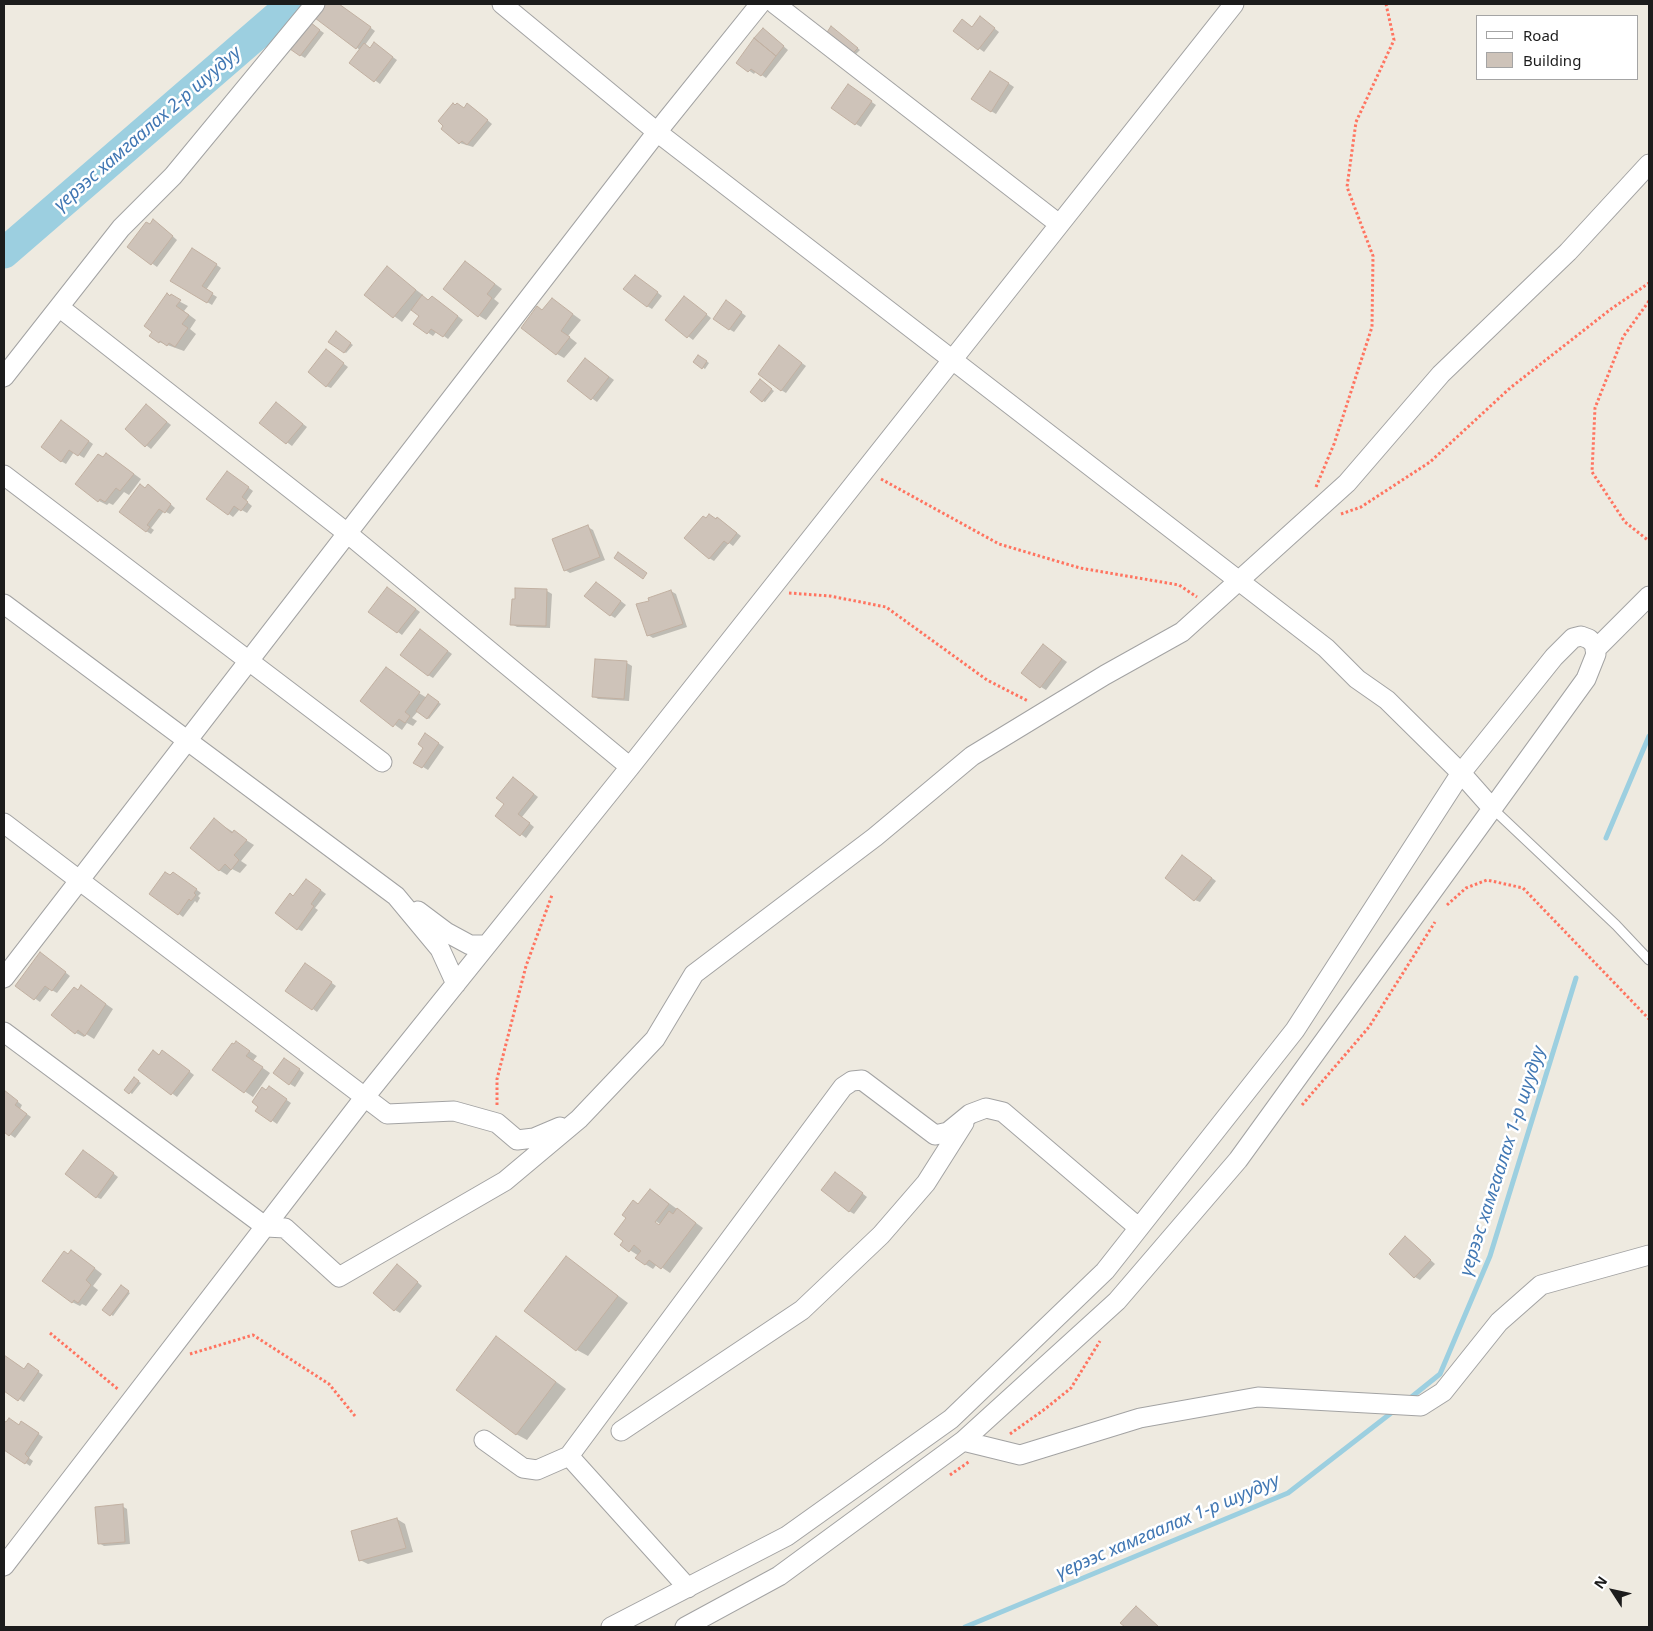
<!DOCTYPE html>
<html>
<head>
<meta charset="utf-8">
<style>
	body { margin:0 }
	#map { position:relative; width:1653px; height:1631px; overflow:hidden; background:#eeeae0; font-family:"Noto Sans",sans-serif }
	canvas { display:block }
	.frame { position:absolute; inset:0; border:5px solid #1c1c1c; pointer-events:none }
	.legend { position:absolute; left:1476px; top:15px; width:162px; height:65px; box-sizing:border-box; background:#fff; border:1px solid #a4a4a4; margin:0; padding:6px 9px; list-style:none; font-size:15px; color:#1c1c1c }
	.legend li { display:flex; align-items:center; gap:10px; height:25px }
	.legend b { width:25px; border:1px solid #a4a4a4 }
	.north { position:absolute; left:1588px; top:1566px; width:50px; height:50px; -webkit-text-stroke:4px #fff; paint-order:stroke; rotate:305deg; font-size:14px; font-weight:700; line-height:20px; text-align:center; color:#1c1c1c }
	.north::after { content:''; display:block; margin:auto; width:18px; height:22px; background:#1c1c1c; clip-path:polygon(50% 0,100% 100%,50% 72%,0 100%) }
</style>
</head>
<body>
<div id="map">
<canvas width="1653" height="1631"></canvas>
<div class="frame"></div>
<ul class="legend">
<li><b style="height:6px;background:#fff"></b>Road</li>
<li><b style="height:14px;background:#cec3b9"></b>Building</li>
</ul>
<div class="north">N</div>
</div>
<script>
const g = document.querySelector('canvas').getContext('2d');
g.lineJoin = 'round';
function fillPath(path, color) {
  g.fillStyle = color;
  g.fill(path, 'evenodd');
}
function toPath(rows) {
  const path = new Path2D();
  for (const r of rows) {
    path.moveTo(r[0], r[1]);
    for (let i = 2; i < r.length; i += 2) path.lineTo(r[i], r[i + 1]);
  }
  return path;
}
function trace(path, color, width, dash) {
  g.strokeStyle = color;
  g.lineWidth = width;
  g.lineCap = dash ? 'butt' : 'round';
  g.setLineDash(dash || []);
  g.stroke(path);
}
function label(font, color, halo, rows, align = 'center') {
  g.font = font + ' "Noto Sans",sans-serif';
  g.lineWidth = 5;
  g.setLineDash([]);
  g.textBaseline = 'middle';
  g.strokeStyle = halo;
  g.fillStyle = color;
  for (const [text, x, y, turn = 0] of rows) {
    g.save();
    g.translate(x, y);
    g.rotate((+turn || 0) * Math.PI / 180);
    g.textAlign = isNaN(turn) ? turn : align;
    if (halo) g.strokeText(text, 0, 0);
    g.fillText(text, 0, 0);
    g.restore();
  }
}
const shadow = toPath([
	[327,4,339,4,375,31,365,45,371,49,379,47,397,60,380,84,351,63,360,50,316,18],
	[985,21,999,32,984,52,955,31,967,23,973,28],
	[315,27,324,33,305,58,300,55],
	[834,29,860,50,856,54,828,33],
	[768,33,788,50,766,78,756,71,754,74,738,63],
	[996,75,1014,87,996,114,991,111],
	[853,89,876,105,861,127,856,124],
	[456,106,465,109,473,108,492,124,473,147,460,143,443,129],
	[159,224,177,240,157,267,129,247,150,226],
	[198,252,221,268,206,290,217,297,212,305,172,280],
	[466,262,502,289,494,299,499,303,486,320,478,315],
	[387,268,423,295,422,297,429,301,437,300,463,320,448,339,437,331,433,336,415,324,421,316,412,309,402,322,365,294],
	[640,279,662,296,652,309,647,306],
	[171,297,188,306,184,311,196,320,190,329,196,334,184,351,159,342],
	[684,297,711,318,693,340,667,320],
	[552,299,581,320,568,336,577,343,564,358,557,354,543,311],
	[731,305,746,316,734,332,729,329],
	[336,333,353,345,346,353,330,342],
	[784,350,806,366,786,393,781,390],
	[331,354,348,367,331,388,326,386],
	[699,356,709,363,705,369,695,362],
	[590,362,614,380,597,402,568,381],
	[762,382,774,391,765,402,763,401],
	[281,407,307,427,292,446,261,423],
	[151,409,171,425,151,449,126,429],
	[66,425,93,444,84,458,74,452,66,464,61,461],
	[107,454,141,479,129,495,124,492,113,505,109,503,107,505,99,501,104,458],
	[232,475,253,491,246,501,252,506,247,513,240,509,233,517,229,514],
	[149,485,175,508,170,514,164,511,151,528,154,530,151,534,146,531,146,489],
	[718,518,741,536,733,546,729,543,714,561,709,558,707,519],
	[588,527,593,530,605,560,570,573,565,570],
	[601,586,626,605,615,618,610,615],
	[392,591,420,612,402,635,398,632],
	[547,591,552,594,550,628,517,627,512,624],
	[671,591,676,594,687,627,653,638,648,635,650,601],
	[425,634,452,654,433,678,428,675],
	[1049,649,1067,662,1046,690,1041,687],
	[627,663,632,666,629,701,598,699,593,696],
	[386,668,415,689,414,690,427,698,429,696,441,704,429,719,418,711,412,718,417,721,413,726,407,723,402,730,362,701],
	[431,738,444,747,428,770,415,762],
	[518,781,538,797,522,817,534,827,526,838,497,816,506,804],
	[214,820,254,845,241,861,247,865,240,873,232,869,227,875,219,870],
	[1188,860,1216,881,1200,902,1195,900],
	[178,876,201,893,198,896,200,898,197,903,195,901,183,917,179,914,171,877],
	[311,883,326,894,315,908,318,910,302,931,297,929,294,897],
	[46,957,70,976,57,993,50,989,40,1002,17,986],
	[311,968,336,986,317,1012,313,1009],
	[82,987,113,1009,94,1039,86,1034,84,1037,76,1033,78,991],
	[237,1043,257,1056,253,1061,270,1073,253,1097,214,1070],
	[168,1055,194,1075,177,1097,140,1070,160,1056],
	[290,1062,304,1073,295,1087,290,1084],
	[134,1078,141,1083,132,1094,126,1089],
	[4,1091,22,1105,20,1109,31,1117,15,1138,4,1130],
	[267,1091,274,1091,291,1103,277,1124,257,1110],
	[89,1154,118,1177,101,1199,96,1197],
	[840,1176,867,1197,854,1214,849,1211],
	[651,1190,703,1228,670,1273,657,1264,653,1269,645,1264,637,1258,639,1256,622,1245,639,1205],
	[651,1218,660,1224,660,1226,649,1220],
	[1406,1238,1435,1264,1420,1280,1415,1277],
	[69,1255,79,1256,102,1274,93,1286,98,1290,86,1306,82,1304,80,1306,72,1302],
	[566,1257,628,1303,588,1356,577,1350],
	[402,1269,422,1286,400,1313,395,1310],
	[121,1287,130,1293,113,1316,104,1310],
	[497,1338,566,1389,527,1440,516,1434],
	[4,1356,25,1370,33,1368,43,1375,24,1402,4,1389],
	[4,1422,27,1426,43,1437,29,1458,33,1461,30,1466,4,1448],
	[122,1506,127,1509,130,1544,104,1546,99,1543],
	[397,1519,405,1524,413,1552,368,1564,360,1560]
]);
const stream = toPath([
	[1606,838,1649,736],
	[1409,1399,1440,1374,1490,1256,1576,978],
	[965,1627,1288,1493,1395,1410]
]);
const river = toPath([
	[4,253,292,4]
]);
const building = toPath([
	[325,4,339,4,371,27,356,49,315,18,325,4],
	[980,16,995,28,978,50,953,31,962,19,972,27,980,16],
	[310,22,320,30,300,56,290,49,310,22],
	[831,26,858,48,853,53,826,34,831,26],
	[763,28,784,46,776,56,754,38,763,28],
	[754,38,776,56,761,76,751,69,748,72,736,63,754,38],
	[374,42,393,57,374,82,349,63,364,43,370,48,374,42],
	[990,71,1009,83,991,112,971,99,990,71],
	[848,84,872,101,855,125,831,108,848,84],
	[453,103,455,105,457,103,464,108,467,103,488,120,467,145,462,141,459,144,441,129,443,126,438,121,453,103],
	[153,219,173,236,151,265,127,247,146,222,150,224,153,219],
	[192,248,217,264,202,286,213,293,207,303,170,281,192,248],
	[465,261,495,284,487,294,492,298,478,317,443,289,465,261],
	[387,266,416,290,393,318,364,295,387,266],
	[635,275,658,292,647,307,623,289,635,275],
	[167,293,170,296,171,294,181,300,176,306,189,315,182,324,188,328,175,347,169,343,167,346,160,341,159,343,149,336,152,332,144,326,167,293],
	[422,295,428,300,432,296,458,316,443,337,431,329,427,334,413,324,419,316,411,310,422,295],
	[684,296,707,314,687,338,665,320,684,296],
	[552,298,573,314,561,331,570,337,556,355,521,328,537,306,542,310,552,298],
	[726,300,742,312,729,330,713,319,726,300],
	[336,331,351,343,344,353,328,342,336,331],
	[779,345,802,363,781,391,758,374,779,345],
	[326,349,344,363,326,387,308,372,326,349],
	[698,355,707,361,702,369,693,362,698,355],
	[585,358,609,377,591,400,567,381,585,358],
	[760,379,772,389,762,402,750,392,760,379],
	[276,402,303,424,286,444,259,423,276,402],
	[146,404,167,422,145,447,125,429,146,404],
	[61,420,89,441,78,456,69,450,61,462,41,447,61,420],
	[106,453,134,474,120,491,116,488,105,502,100,499,98,502,75,484,98,454,103,457,106,453],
	[227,471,249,487,242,497,248,502,241,511,234,506,228,515,206,499,227,471],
	[140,484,145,488,148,484,171,504,165,513,159,509,147,525,150,527,146,532,119,512,140,484],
	[709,514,716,519,717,517,737,533,728,544,724,541,709,559,684,538,703,516,706,518,709,514],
	[588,525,600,557,564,571,552,539,588,525],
	[618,552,647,573,643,579,614,558,618,552],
	[596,582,621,601,610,616,584,596,596,582],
	[387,587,416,609,397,633,368,612,387,587],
	[515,588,547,589,546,626,510,625,512,599,515,599,515,588],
	[671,590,683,624,647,636,636,604,649,601,648,598,671,590],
	[420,629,448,651,428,676,400,655,420,629],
	[1043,644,1062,659,1040,688,1021,673,1043,644],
	[595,659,627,661,624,699,592,697,595,659],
	[386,667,420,692,405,712,410,716,405,723,399,719,393,727,360,701,386,667],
	[428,694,439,702,427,719,416,711,428,694],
	[425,733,439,743,422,768,413,763,423,748,418,744,425,733],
	[513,777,534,794,518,814,530,823,520,836,495,816,504,804,496,798,513,777],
	[214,818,232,833,234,830,247,840,234,855,239,860,231,870,225,864,219,871,190,848,214,818],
	[1182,855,1212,878,1194,901,1165,878,1182,855],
	[165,872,170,875,173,872,197,889,194,893,196,895,191,901,189,899,178,915,149,894,165,872],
	[306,879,321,890,311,904,314,906,297,930,275,913,290,893,293,896,306,879],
	[40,952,66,972,52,991,45,986,34,1000,15,986,40,952],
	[305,963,332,982,312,1010,285,991,305,963],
	[81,985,106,1004,85,1036,78,1030,75,1034,51,1015,74,987,78,990,81,985],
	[236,1041,250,1051,246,1056,263,1067,244,1093,212,1070,232,1043,234,1044,236,1041],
	[153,1050,159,1055,162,1050,190,1071,171,1095,138,1070,153,1050],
	[284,1058,300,1069,289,1085,273,1073,284,1058],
	[134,1077,139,1081,129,1094,124,1090,134,1077],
	[269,1086,287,1099,271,1122,255,1111,258,1107,252,1102,262,1087,266,1090,269,1086],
	[4,1090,18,1101,15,1105,27,1114,9,1136,4,1132,4,1090],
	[83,1150,114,1173,96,1198,65,1174,83,1150],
	[835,1172,863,1193,849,1212,821,1190,835,1172],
	[650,1189,669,1204,655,1222,659,1225,669,1211,673,1214,677,1208,696,1223,661,1269,649,1260,645,1265,635,1258,641,1251,634,1245,629,1252,620,1245,623,1241,614,1234,626,1218,622,1215,633,1200,638,1204,650,1189],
	[1405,1236,1431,1260,1414,1278,1389,1254,1405,1236],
	[71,1250,95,1268,86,1280,91,1285,78,1303,74,1300,72,1303,42,1281,64,1251,68,1254,71,1250],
	[566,1256,618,1296,576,1351,524,1311,566,1256],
	[397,1264,418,1282,394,1311,373,1293,397,1264],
	[121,1285,129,1291,110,1316,102,1310,121,1285],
	[496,1336,556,1382,516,1435,456,1390,496,1336],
	[4,1355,24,1369,28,1363,39,1371,18,1401,4,1391,4,1355],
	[9,1418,19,1425,21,1421,39,1433,25,1454,29,1458,25,1464,4,1450,4,1421,6,1422,9,1418],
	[123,1504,125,1542,98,1544,95,1507,123,1504],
	[397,1518,406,1548,359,1561,351,1531,397,1518],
	[1136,1606,1159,1627,1125,1627,1120,1623,1136,1606]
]);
const path = toPath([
	[1649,301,1623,337,1595,408,1592,472,1625,522,1649,541],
	[881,479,999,544,1080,568,1179,585,1197,597],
	[1316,487,1334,444,1372,327,1373,256,1347,187,1356,122,1394,40,1386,4],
	[1341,514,1361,507,1430,462,1510,388,1611,309,1649,283],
	[789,593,830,596,886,607,987,680,1028,701],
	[1447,905,1466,888,1487,880,1523,888,1649,1019],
	[497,1105,497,1079,526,966,552,895],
	[1302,1105,1369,1027,1435,922],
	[50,1333,119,1390],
	[190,1354,253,1335,329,1384,355,1416],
	[1010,1434,1045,1409,1071,1388,1100,1341],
	[950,1475,970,1461]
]);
const service = toPath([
	[1492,808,1616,925,1649,960]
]);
const minor = toPath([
	[502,4,657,132,1326,648,1357,679,1387,700,1461,773,1492,808],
	[775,4,1059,224],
	[59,307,347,533,630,767],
	[4,377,121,228,173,176,315,4],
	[4,475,382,762],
	[4,604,396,896,440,949,456,984],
	[1595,650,1649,596],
	[4,823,387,1114,454,1111,497,1123,517,1140,534,1138,560,1127],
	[418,911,446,932,470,945,487,945],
	[4,978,657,132,760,4],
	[4,1032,266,1227,285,1228,339,1277,505,1181,579,1119,655,1039,694,974,875,837,972,756,1105,675,1182,632,1347,483,1441,374,1568,252,1649,164],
	[621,1431,802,1310,881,1235,926,1183,964,1123],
	[484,1440,523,1468,537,1470,569,1456],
	[963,1441,1020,1455,1140,1418,1258,1397,1421,1406,1443,1392,1499,1322,1541,1285,1649,1255],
	[4,1566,364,1098,630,767,1234,4],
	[688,1588,569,1456,843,1087,852,1081,862,1080,935,1135,948,1132,970,1114,986,1108,1003,1112,1139,1228],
	[611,1627,787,1536,951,1419,1105,1271,1295,1030,1461,773,1554,657,1573,638,1581,636,1589,639,1595,645,1596,654,1586,679,1238,1160,1117,1301,963,1441,779,1576,685,1627]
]);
const waterNames = [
	["үерээс хамгаалах 2-р шуудуу",148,129,-41],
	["үерээс хамгаалах 1-р шуудуу",1503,1161,-72],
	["үерээс хамгаалах 1-р шуудуу",1168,1527,-23]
];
fillPath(shadow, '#0003');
trace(stream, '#9ccfe0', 5);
trace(river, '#9ccfe0', 31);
fillPath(building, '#cec3b9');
trace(building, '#c1b0a1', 1);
trace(service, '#a3a3a3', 11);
trace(minor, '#a3a3a3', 21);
trace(path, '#ff7460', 3, [2.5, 2.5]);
trace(service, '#fff', 9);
trace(minor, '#fff', 19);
label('italic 18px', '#4177b3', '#fff', waterNames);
</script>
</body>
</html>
